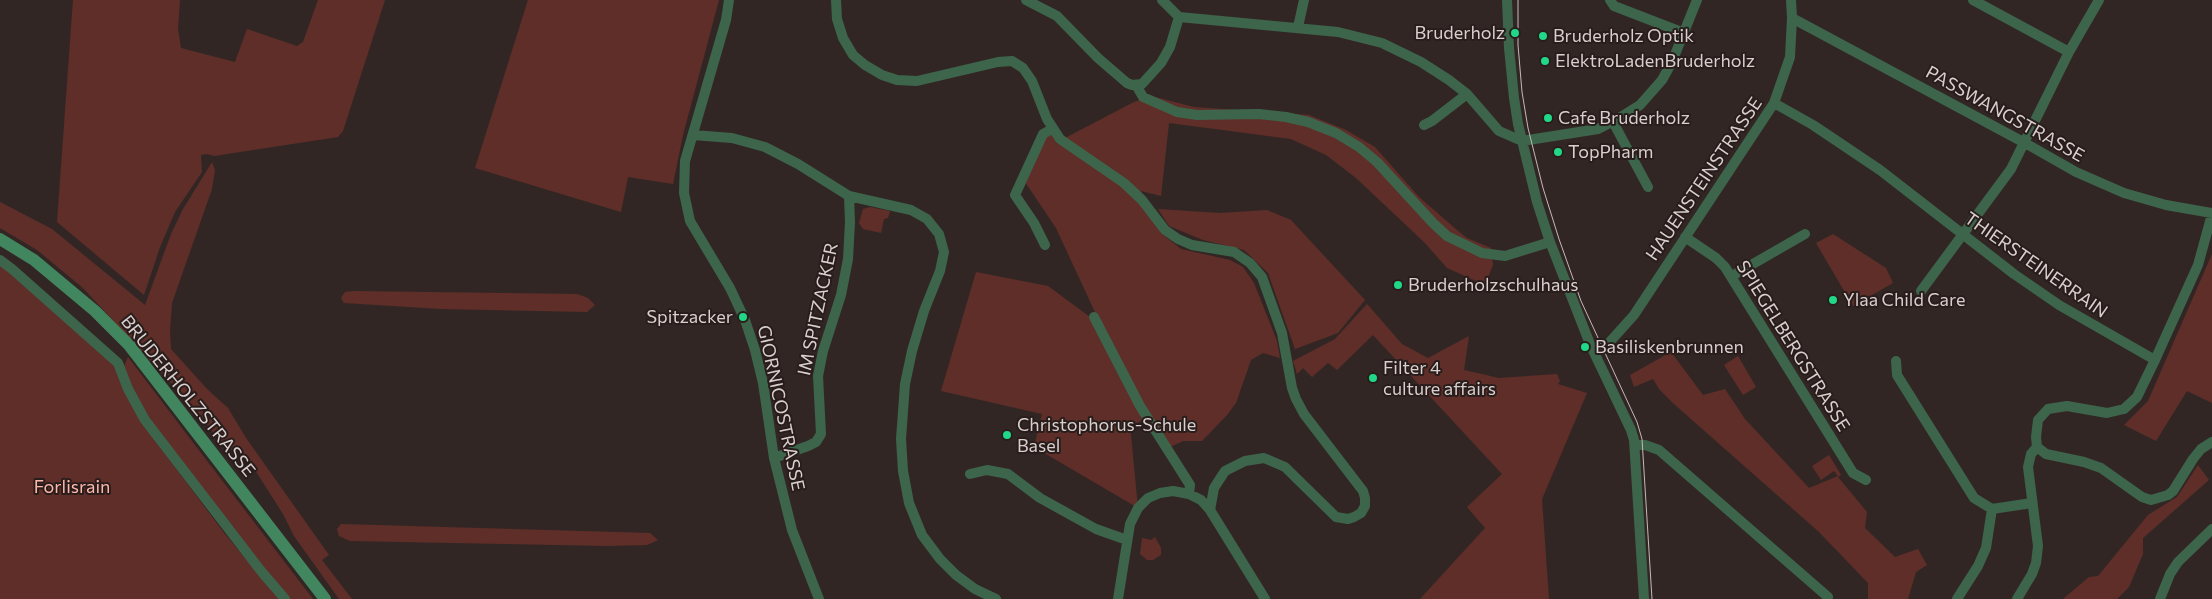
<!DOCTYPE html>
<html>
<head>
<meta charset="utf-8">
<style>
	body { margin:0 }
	canvas { display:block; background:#322624 }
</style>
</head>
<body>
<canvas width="2212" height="599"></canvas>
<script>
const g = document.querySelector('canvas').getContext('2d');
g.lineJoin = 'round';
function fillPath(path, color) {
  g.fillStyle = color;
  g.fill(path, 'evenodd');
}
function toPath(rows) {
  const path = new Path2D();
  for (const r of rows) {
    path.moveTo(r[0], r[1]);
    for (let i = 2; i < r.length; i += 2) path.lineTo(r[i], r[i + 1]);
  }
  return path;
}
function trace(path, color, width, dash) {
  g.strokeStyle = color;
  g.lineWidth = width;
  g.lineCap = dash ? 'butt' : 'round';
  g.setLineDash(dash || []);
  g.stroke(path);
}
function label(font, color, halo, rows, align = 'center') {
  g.font = font + ' Commissioner,sans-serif';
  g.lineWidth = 4;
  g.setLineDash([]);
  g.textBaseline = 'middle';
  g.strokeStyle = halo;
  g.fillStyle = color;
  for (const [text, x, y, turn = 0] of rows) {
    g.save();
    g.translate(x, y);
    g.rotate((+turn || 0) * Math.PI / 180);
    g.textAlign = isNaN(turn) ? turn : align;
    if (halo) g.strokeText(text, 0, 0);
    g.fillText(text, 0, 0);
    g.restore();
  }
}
const green = toPath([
	[73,0,180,0,178,29,181,48,235,62,247,29,297,46,303,42,318,0,385,0,343,131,338,137,214,156,207,154,201,155,202,172,175,212,160,247,144,295,57,222],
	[528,0,719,0,683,135,673,184,628,177,621,212,475,168],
	[1151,96,1194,107,1309,115,1346,130,1375,147,1419,197,1457,230,1467,238,1491,248,1493,265,1485,285,1447,268,1425,243,1356,178,1326,155,1291,139,1169,123,1161,196,1141,191,1161,233,1181,249,1230,260,1243,267,1254,283,1277,341,1280,358,1263,353,1251,360,1236,403,1227,415,1202,441,1183,441,1170,447,1144,407,1100,323,1056,228,1023,179,1043,134,1052,129,1065,138,1134,102],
	[212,162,215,170,212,189,172,303,170,330,171,349,207,389,228,408,246,438,329,555,322,560,352,599,339,599,294,536,283,514,248,459,222,444,194,408,83,288,37,250,0,228,0,202,52,229,145,305,171,234,183,209],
	[870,207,890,211,888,218,884,219,881,233,863,229,859,223,863,209],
	[1158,209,1220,213,1267,210,1291,220,1365,300,1338,333,1295,349,1268,273,1244,250,1203,240,1169,226],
	[1833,234,1886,268,1893,283,1853,306,1816,243],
	[2212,254,2212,403,2187,391,2156,441,2124,425,2148,401],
	[0,265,112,363,119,371,141,422,225,534,279,599,0,599],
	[976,272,1048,286,1094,320,1145,420,1130,425,1138,508,1034,447,1042,414,941,391],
	[353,291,577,294,588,298,595,305,587,312,441,309,344,303,341,298,345,292],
	[1367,304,1402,344,1428,358,1469,336,1464,370,1499,378,1557,374,1560,381,1558,384,1587,393,1542,499,1549,599,1420,599,1485,528,1467,507,1502,474,1373,335,1337,370,1328,363,1312,377,1303,368,1297,374,1293,361,1335,339],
	[1671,352,1703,395,1725,389,1745,419,1809,488,1838,476,1834,471,1821,480,1812,466,1829,455,1841,475,1838,477,1867,512,1865,528,1895,557,1918,549,1927,565,1916,572,1908,599,1868,599,1868,583,1819,532,1674,404,1659,389,1653,379,1634,387,1630,375],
	[1738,356,1756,387,1743,395,1724,365],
	[128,357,188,436,313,599,289,599,161,437,131,387,124,366],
	[2198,465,2209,480,2143,538,2143,554,2129,587,2117,599,2063,599,2089,577,2098,576,2148,515,2177,497],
	[341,524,650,533,658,540,647,545,608,546,350,541,339,536,337,529],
	[1155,537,1161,548,1161,555,1153,560,1147,560,1140,554,1142,538,1151,540]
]);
const minor = toPath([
	[729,0,726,20,685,161,684,193,690,221,730,288,745,320,755,350,763,383,774,458,792,530,819,599],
	[836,0,837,19,843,38,853,55,865,65,882,75,897,80,917,81,998,62,1012,61,1023,68,1032,81,1047,119,1060,139,1124,183,1142,200,1165,230,1178,239,1192,245,1234,252,1250,263,1262,277,1282,333,1292,388,1296,399,1304,414,1363,491,1365,498,1365,506,1361,513,1354,517,1348,519,1336,517,1285,467,1264,458,1245,461,1225,471,1214,488,1210,510],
	[1026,0,1057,16,1098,58,1127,83,1132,85,1142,84,1161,63,1170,47,1179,17],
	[1162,0,1179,17,1338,32,1382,43,1421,62,1449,80,1467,94,1499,131,1522,141,1598,129,1621,117,1640,105,1662,80,1672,62,1697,0],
	[1507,0,1509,48,1514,98,1518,124,1537,202,1550,242,1590,344,1631,430,1634,440,1644,599],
	[1610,0,1614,6,1684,33],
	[1973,0,2069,52],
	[1792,18,2025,143,2076,172,2124,193,2166,205,2212,213],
	[1298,27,1304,0],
	[1136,85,1143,97,1177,112,1197,115,1259,114,1286,117,1308,122,1336,133,1359,147,1377,162,1433,223,1447,236,1482,253,1505,256,1550,242],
	[1774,103,1813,125,1880,170,2014,274,2059,305,2155,360,2137,397,2124,409,2107,413,2067,406,2048,409,2038,420,2036,437,2037,447],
	[1613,122,1648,187],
	[1424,125,1432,121,1467,94],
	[693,135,732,138,765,147,798,164,849,196,911,210,927,219,939,234,944,252,940,271,924,311,912,351,905,384,901,439,903,471,909,503,922,535,940,559,956,575,975,589,996,599],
	[1685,237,1716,258,1725,267,1853,473,1866,480],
	[1045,245,1034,223,1015,195,1043,134,1052,129],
	[0,260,12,269,118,363,128,389,145,420,261,571,285,599],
	[1732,276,1805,234],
	[1921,291,2011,169,2069,52,2099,0],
	[1094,317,1140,406,1190,485,1189,494],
	[1595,353,1607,345,1634,315,1774,103,1790,57,1792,18,1791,0],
	[2155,360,2198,265,2212,214],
	[1896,361,1897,375,1974,498,1992,509,2032,503],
	[1635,445,1645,445,1659,450,1828,597,1827,599],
	[2037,447,2046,454,2084,462,2101,468,2142,497,2151,500,2168,495,2173,491,2193,459,2201,449,2212,442],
	[774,458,808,446,816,442,821,434,818,376,823,351,841,295,848,259,850,222,849,196],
	[970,474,987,470,1008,474,1040,498,1096,529,1127,540],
	[1118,599,1130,524,1138,508,1148,498,1160,493,1173,491,1189,494,1201,500,1210,510,1265,599],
	[1957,599,1978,566,1986,548,1992,509],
	[2017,599,2032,574,2036,563,2038,546,2028,467,2031,454,2037,447],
	[2160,599,2170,574,2178,562,2212,529]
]);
const secondary = toPath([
	[0,239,34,260,95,311,129,345,325,599]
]);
const tram = toPath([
	[1518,0,1518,45,1522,92,1528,128,1543,188,1559,239,1581,301,1637,422,1642,439,1652,599]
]);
const markers = [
	[1515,33,5,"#20d887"],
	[1543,36,5,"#20d887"],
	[1545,61,5,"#20d887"],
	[1548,118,5,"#20d887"],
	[1558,152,5,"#20d887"],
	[1398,285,5,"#20d887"],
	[1833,300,5,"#20d887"],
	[743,317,5,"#20d887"],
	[1585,347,5,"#20d887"],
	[1373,378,5,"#20d887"],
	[1007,435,5,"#20d887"]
];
const poiNames = [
	["Bruderholz",1505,33,"right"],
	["Bruderholz Optik",1553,36],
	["ElektroLadenBruderholz",1555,61],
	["Cafe Bruderholz",1558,118],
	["TopPharm",1568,152],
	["Bruderholzschulhaus",1408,285],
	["Ylaa Child Care",1843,300],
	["Spitzacker",733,317,"right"],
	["Basiliskenbrunnen",1595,347],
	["Filter 4",1383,368],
	["culture affairs",1383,389],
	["Christophorus-Schule",1017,425],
	["Basel",1017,446]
];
const streetNames = [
	["PASSWANGSTRASSE",2005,114,29],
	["HAUENSTEINSTRASSE",1704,179,-56],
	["THIERSTEINERRAIN",2036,265,35],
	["IM SPITZACKER",818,309,-78],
	["SPIEGELBERGSTRASSE",1793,346,58],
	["BRUDERHOLZSTRASSE",188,396,51],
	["GIORNICOSTRASSE",781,408,78]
];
const parkNames = [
	["Forlisrain",72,487]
];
fillPath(green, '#5f2e28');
trace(minor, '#3c654c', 10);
trace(secondary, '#41865f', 12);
trace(tram, '#c3bab9', 1);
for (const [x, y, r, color] of markers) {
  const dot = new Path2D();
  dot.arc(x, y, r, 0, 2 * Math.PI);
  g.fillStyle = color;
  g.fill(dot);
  trace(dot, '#281d1b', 2);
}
label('18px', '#d8cfce', '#281d1b', poiNames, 'left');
label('18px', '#d8cfce', '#281d1b', streetNames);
label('18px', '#ffb7ac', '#281d1b', parkNames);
</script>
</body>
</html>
